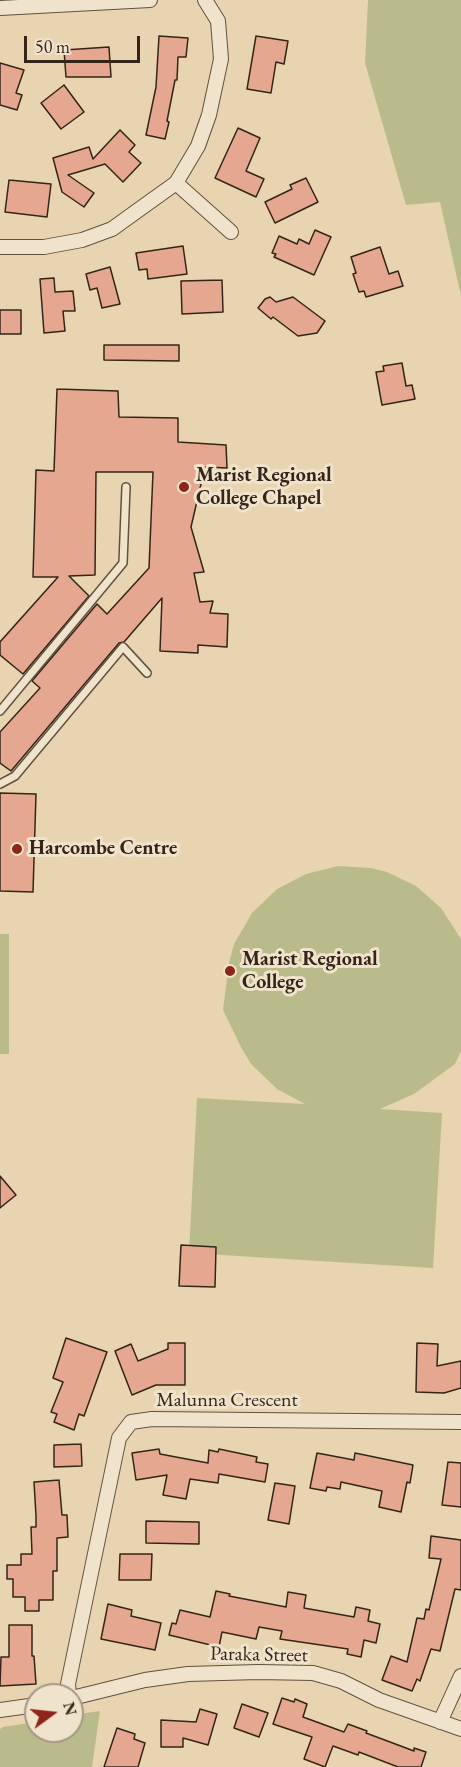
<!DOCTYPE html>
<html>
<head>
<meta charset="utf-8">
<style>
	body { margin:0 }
	#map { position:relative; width:461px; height:1767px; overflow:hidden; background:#e8d4b1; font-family:"EB Garamond",serif }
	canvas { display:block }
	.north { position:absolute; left:24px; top:1683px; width:60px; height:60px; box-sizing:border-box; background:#f0e3cc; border:2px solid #a59784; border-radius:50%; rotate:75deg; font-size:16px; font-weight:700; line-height:24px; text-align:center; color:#342518 }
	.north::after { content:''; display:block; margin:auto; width:21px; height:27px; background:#8f2418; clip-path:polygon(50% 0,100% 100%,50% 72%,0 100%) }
	.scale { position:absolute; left:24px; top:36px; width:116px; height:27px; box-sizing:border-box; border:3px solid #342518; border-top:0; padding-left:8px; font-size:18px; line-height:21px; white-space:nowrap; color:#342518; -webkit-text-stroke:4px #f0e3cc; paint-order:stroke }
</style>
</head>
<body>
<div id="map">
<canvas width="461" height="1767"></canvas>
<div class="north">N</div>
<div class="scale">50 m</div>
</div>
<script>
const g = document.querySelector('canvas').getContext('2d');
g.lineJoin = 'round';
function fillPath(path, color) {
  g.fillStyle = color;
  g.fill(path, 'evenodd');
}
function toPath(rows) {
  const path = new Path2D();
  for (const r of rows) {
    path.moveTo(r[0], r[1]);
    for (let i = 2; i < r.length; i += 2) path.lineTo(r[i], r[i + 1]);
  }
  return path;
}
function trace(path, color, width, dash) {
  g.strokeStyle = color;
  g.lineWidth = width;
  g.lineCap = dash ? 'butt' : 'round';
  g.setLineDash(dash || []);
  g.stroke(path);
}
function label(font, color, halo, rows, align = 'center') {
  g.font = font + ' "EB Garamond",serif';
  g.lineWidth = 6;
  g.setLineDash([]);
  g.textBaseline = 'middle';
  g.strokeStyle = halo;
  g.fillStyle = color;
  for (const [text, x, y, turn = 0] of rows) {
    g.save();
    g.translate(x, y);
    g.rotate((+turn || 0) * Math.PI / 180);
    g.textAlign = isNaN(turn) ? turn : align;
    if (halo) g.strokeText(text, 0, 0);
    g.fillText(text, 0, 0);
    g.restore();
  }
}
const green = toPath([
	[368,0,461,0,461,296,440,202,406,205,365,63],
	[338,866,371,868,387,872,416,886,441,908,461,939,461,1051,455,1064,414,1094,380,1109,442,1113,433,1268,189,1253,197,1098,305,1104,277,1089,251,1064,242,1049,223,1010,229,963,234,944,252,913,277,889,306,874],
	[0,934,9,934,9,1054,0,1054],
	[100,1711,92,1767,0,1767,0,1729,3,1727,36,1722,36,1731,72,1731,72,1715]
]);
const building = toPath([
	[159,36,188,38,186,57,178,57,177,80,175,80,167,121,169,122,165,139,146,135,156,87,159,36],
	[256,36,288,41,284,64,276,62,271,93,247,89,256,36],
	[109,47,111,77,66,77,64,50,109,47],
	[0,63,24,70,16,93,22,95,17,110,0,105,0,63],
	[64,85,84,112,61,129,41,103,64,85],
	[238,128,260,138,246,171,264,179,256,197,215,178,238,128],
	[120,130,135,145,129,152,141,163,123,182,105,164,68,175,94,193,84,207,62,192,53,158,89,147,93,159,120,130],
	[306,178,318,202,275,223,265,202,292,189,290,185,306,178],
	[9,180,51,184,47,217,5,212,9,180],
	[315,230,331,237,314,275,274,257,276,254,272,253,279,236,297,244,299,239,309,244,315,230],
	[183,246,187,274,148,279,147,269,139,270,136,253,183,246],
	[380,247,389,274,398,271,403,286,366,297,364,291,359,292,353,274,356,273,351,257,380,247],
	[110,267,120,304,102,308,97,288,90,290,86,274,110,267],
	[54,278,55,292,73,291,75,311,63,311,65,331,44,333,40,279,54,278],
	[222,280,223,312,182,314,181,281,222,280],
	[270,297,276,302,293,297,325,321,317,333,298,336,273,317,271,319,258,308,265,299,270,297],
	[0,310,21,310,21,334,0,334,0,310],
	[104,345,179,345,179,361,104,360,104,345],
	[402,363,406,386,412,385,415,399,382,405,376,372,384,371,383,366,402,363],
	[57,389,118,391,119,417,178,418,178,442,226,445,227,468,205,467,191,527,204,572,194,573,200,602,213,601,210,613,228,614,227,647,198,645,198,653,160,651,162,598,124,642,119,643,11,771,0,763,0,732,40,688,32,681,97,604,107,614,149,568,153,472,96,472,95,575,69,576,89,596,23,674,0,655,0,642,58,577,33,577,36,470,54,471,57,389],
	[0,793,36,794,33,892,0,891,0,793],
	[0,1176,16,1195,0,1208,0,1176],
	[181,1245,216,1247,215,1287,179,1286,181,1245],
	[66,1338,107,1352,84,1416,79,1414,74,1430,54,1422,57,1414,51,1412,63,1382,53,1378,66,1338],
	[168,1343,185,1343,185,1385,156,1385,132,1395,115,1351,131,1344,138,1361,168,1349,168,1343],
	[417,1343,438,1344,437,1366,461,1361,461,1388,444,1393,416,1392,417,1343],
	[81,1444,82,1466,54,1467,54,1445,81,1444],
	[159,1449,160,1454,208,1463,209,1450,218,1452,219,1449,257,1457,256,1462,268,1464,265,1482,219,1474,218,1483,190,1479,186,1499,163,1495,167,1475,136,1480,132,1453,159,1449],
	[317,1453,354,1460,355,1453,413,1465,410,1483,407,1482,401,1512,379,1507,382,1491,341,1482,340,1489,327,1487,326,1491,310,1488,317,1453],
	[448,1462,461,1463,461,1507,442,1505,448,1462],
	[59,1480,62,1515,67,1515,68,1537,57,1538,57,1571,53,1571,53,1600,39,1600,39,1611,25,1611,25,1597,13,1597,13,1579,7,1579,7,1565,21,1565,21,1554,32,1554,31,1527,36,1527,36,1516,34,1482,59,1480],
	[275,1483,295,1486,289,1524,268,1520,275,1483],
	[146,1521,199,1522,199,1544,146,1543,146,1521],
	[431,1536,461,1540,461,1590,455,1589,440,1651,431,1649,420,1681,417,1679,412,1691,382,1680,391,1656,407,1662,417,1618,424,1619,426,1609,429,1610,441,1559,429,1558,431,1536],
	[120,1554,152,1554,151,1580,119,1580,120,1554],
	[216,1591,230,1594,229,1596,286,1607,288,1592,306,1595,304,1608,354,1617,356,1607,370,1610,368,1621,380,1624,376,1643,364,1640,361,1657,347,1654,348,1649,280,1639,282,1631,259,1627,256,1639,222,1632,219,1647,169,1635,172,1623,176,1624,180,1610,210,1617,216,1591],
	[108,1604,132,1610,131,1616,161,1623,155,1650,101,1639,108,1604],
	[9,1625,32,1625,32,1656,34,1656,36,1684,0,1686,1,1657,9,1657,9,1625],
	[282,1698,294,1702,295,1699,307,1704,303,1717,344,1732,348,1724,367,1731,366,1733,414,1751,414,1748,426,1752,421,1767,398,1767,359,1752,358,1755,333,1746,325,1767,304,1759,312,1737,273,1724,282,1698],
	[242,1704,268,1713,259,1737,234,1728,242,1704],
	[200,1709,217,1714,208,1745,183,1738,183,1747,161,1747,161,1720,196,1722,200,1709],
	[117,1728,135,1734,134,1739,145,1743,138,1767,104,1767,117,1728]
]);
const service = toPath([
	[0,711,123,563,126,487],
	[0,784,15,776,123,647,147,673]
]);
const minor = toPath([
	[0,8,150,0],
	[176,183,231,232],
	[0,247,44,247,82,240,112,229,176,183,198,146,209,115,221,59,218,21,205,0],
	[69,1695,68,1684,119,1438,131,1422,152,1419,461,1422],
	[72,1698,145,1680,188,1674,258,1672,313,1673,341,1681,379,1700,461,1729],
	[0,1710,36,1705],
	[440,1722,461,1676]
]);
const markers = [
	[184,487,6,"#8f2418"],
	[17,849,6,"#8f2418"],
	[230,971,6,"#8f2418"]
];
const poiNames = [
	["Marist Regional",196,476],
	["College Chapel",196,499],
	["Harcombe Centre",29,849],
	["Marist Regional",242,960],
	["College",242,983]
];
const streetNames = [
	["Malunna Crescent",227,1401],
	["Paraka Street",259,1655,1]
];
fillPath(green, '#b9bc8a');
fillPath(building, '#e5a790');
trace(building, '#342518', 1.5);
trace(service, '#61513e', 10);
trace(minor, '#61513e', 16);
trace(service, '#f0e3cc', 7);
trace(minor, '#f0e3cc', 14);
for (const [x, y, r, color] of markers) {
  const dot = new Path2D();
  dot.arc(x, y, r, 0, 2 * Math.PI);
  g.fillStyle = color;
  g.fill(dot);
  trace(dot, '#f0e3cc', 2);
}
label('bold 20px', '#342518', '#f0e3cc', poiNames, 'left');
label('20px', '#342518', '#f0e3cc', streetNames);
</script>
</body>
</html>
